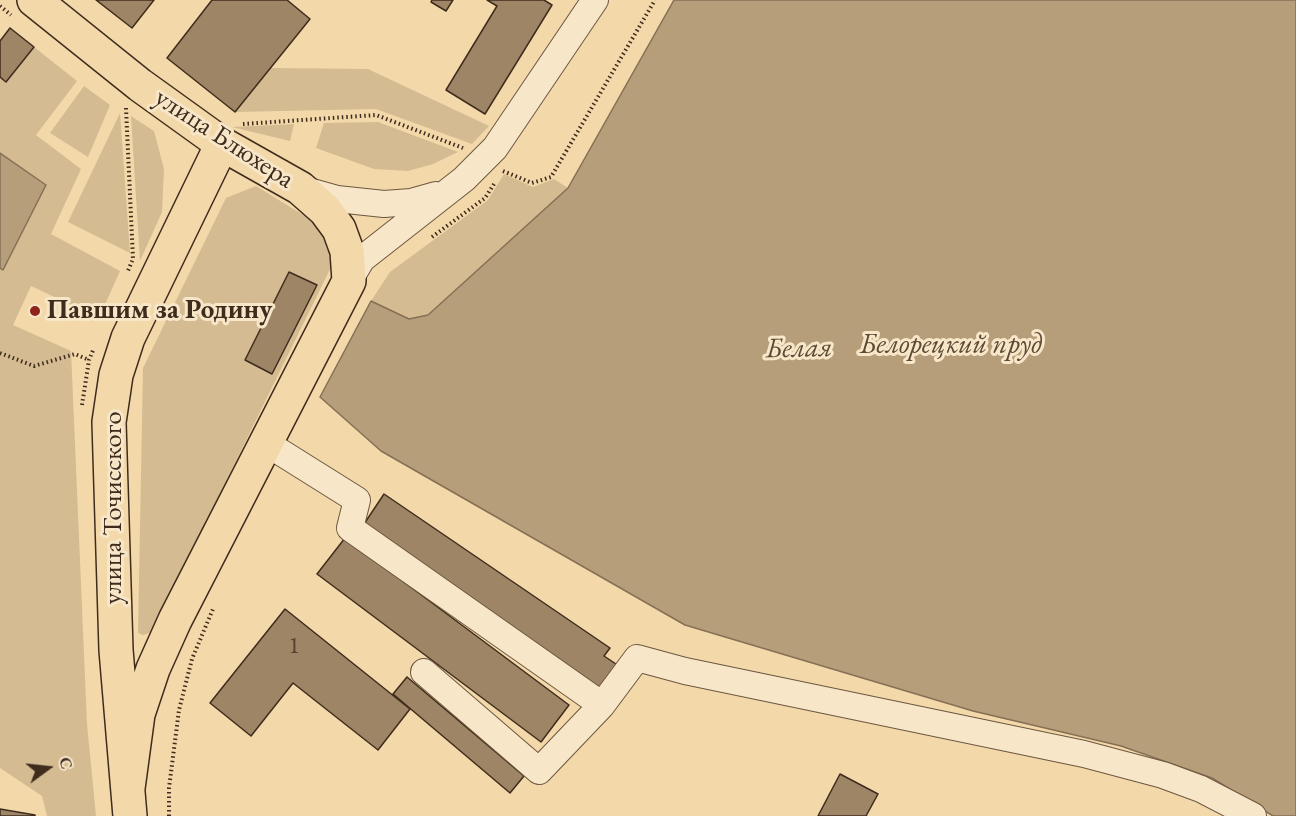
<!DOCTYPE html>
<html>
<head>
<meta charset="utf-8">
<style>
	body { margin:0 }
	#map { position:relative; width:1296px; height:816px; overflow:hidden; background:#f3d8aa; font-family:"EB Garamond",serif }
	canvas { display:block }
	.north { position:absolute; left:18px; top:738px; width:60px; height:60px; -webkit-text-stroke:4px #f7e6c8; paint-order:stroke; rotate:75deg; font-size:16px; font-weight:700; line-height:24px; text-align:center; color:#3f2c1d }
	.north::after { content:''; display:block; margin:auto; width:21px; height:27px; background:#3f2c1d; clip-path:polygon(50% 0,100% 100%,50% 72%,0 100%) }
</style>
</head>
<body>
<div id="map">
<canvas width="1296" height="816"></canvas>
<div class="north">С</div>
</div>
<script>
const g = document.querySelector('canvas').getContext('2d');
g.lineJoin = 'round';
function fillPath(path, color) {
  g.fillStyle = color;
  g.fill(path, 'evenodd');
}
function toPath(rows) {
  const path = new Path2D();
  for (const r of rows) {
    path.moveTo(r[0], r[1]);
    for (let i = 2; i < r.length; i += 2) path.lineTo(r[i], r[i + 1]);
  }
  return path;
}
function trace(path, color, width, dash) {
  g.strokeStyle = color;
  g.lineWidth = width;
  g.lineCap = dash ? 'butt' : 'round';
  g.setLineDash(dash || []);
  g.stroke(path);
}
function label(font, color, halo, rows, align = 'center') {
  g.font = font + ' "EB Garamond",serif';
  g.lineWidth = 6;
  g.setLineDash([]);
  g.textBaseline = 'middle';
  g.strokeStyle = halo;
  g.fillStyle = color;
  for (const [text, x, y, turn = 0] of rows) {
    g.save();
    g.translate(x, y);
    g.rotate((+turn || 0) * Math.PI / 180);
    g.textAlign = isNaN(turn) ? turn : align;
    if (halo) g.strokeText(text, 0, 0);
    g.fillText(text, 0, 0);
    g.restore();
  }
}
const green = toPath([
	[34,47,77,81,36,135,81,169,51,234,120,271,99,318,31,286,13,325,71,351,87,724,96,816,47,816,42,796,0,768,0,268,3,269,46,185,0,153,0,77,7,81],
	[271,68,368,69,489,126,472,144,376,109,235,112],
	[84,86,110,105,88,157,50,133],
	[120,113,130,253,68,222],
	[131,116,154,131,164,169,162,212,140,261],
	[378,122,458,152,433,164,408,171,374,169,316,148,324,123],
	[294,124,290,141,232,127],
	[504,174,533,187,554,179,568,188,428,315,409,319,371,301,390,272,488,200],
	[256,186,308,218,328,240,336,257,152,632,143,635,138,633,143,368,226,198]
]);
const water = toPath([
	[674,0,1296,0,1296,816,1273,816,1212,778,1121,746,973,711,685,625,381,451,320,397,371,301,409,319,428,315,568,188,674,0],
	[0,153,46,185,3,270,0,268,0,153]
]);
const building = toPath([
	[96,0,154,0,132,28,96,0],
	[212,0,287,0,310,19,235,112,167,58,212,0],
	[432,0,453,0,446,11,431,2,432,0],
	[487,0,544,0,552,5,485,114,446,90,497,6,487,0],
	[10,28,34,47,6,82,0,77,0,41,10,28],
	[289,272,317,285,272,374,245,360,289,272],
	[384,494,610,648,604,656,622,668,604,695,360,530,384,494],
	[345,538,569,705,541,742,317,574,345,538],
	[285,609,410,709,378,750,293,683,251,736,210,703,285,609],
	[407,677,524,776,510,793,393,694,407,677],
	[840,774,878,794,866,816,818,816,840,774],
	[0,809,35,815,35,816,0,816,0,809]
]);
const path = toPath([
	[0,6,11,15],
	[126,108,133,259,127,273],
	[243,124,376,115,463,148],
	[503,171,532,183,551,177,655,0],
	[432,237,485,198,494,184],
	[0,353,34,366,75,354,89,360],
	[82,405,89,360,94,348],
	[169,816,169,788,179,710,192,659,213,609]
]);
const minor = toPath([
	[305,190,337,199,384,204,411,202,436,195],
	[349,281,362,259,464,179,495,148,595,0],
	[266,443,357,500,350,528,602,705,539,771,424,672],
	[602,705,637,658,685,671,1084,754,1163,775,1201,789,1253,816]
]);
const major = toPath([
	[34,0,140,85,222,144,300,188,325,210,339,229,347,251,349,281,175,620,153,669,138,714,128,788],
	[130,816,116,650,109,422,116,375,128,338,222,144]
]);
const markers = [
	[35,311,6,"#8f2418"]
];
const numberNames = [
	["1",294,646]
];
const streetNames = [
	["улица Блюхера",224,139,33],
	["улица Точисского",114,508,-90]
];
const poiNames = [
	["Павшим за Родину",47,311]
];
const waterNames = [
	["Белорецкий пруд",951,345],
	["Белая",799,349,-1]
];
fillPath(green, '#d4bb92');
fillPath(water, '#b69e7a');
trace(water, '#867055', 1.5);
fillPath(building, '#9d8566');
trace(building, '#3f2c1d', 1.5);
trace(minor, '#6c5740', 28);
trace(major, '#3f2c1d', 36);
trace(path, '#3f2c1d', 4, [1.5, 3]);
trace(minor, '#f7e6c8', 26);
trace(major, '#f3d8aa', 33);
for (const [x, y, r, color] of markers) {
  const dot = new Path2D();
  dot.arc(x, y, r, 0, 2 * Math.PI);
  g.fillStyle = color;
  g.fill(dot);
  trace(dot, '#f7e6c8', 2);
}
label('24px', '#56422f', null, numberNames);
label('27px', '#3f2c1d', '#f7e6c8', streetNames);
label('bold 27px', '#3f2c1d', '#f7e6c8', poiNames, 'left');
label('italic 28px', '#5d4834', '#f7e6c8', waterNames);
</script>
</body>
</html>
